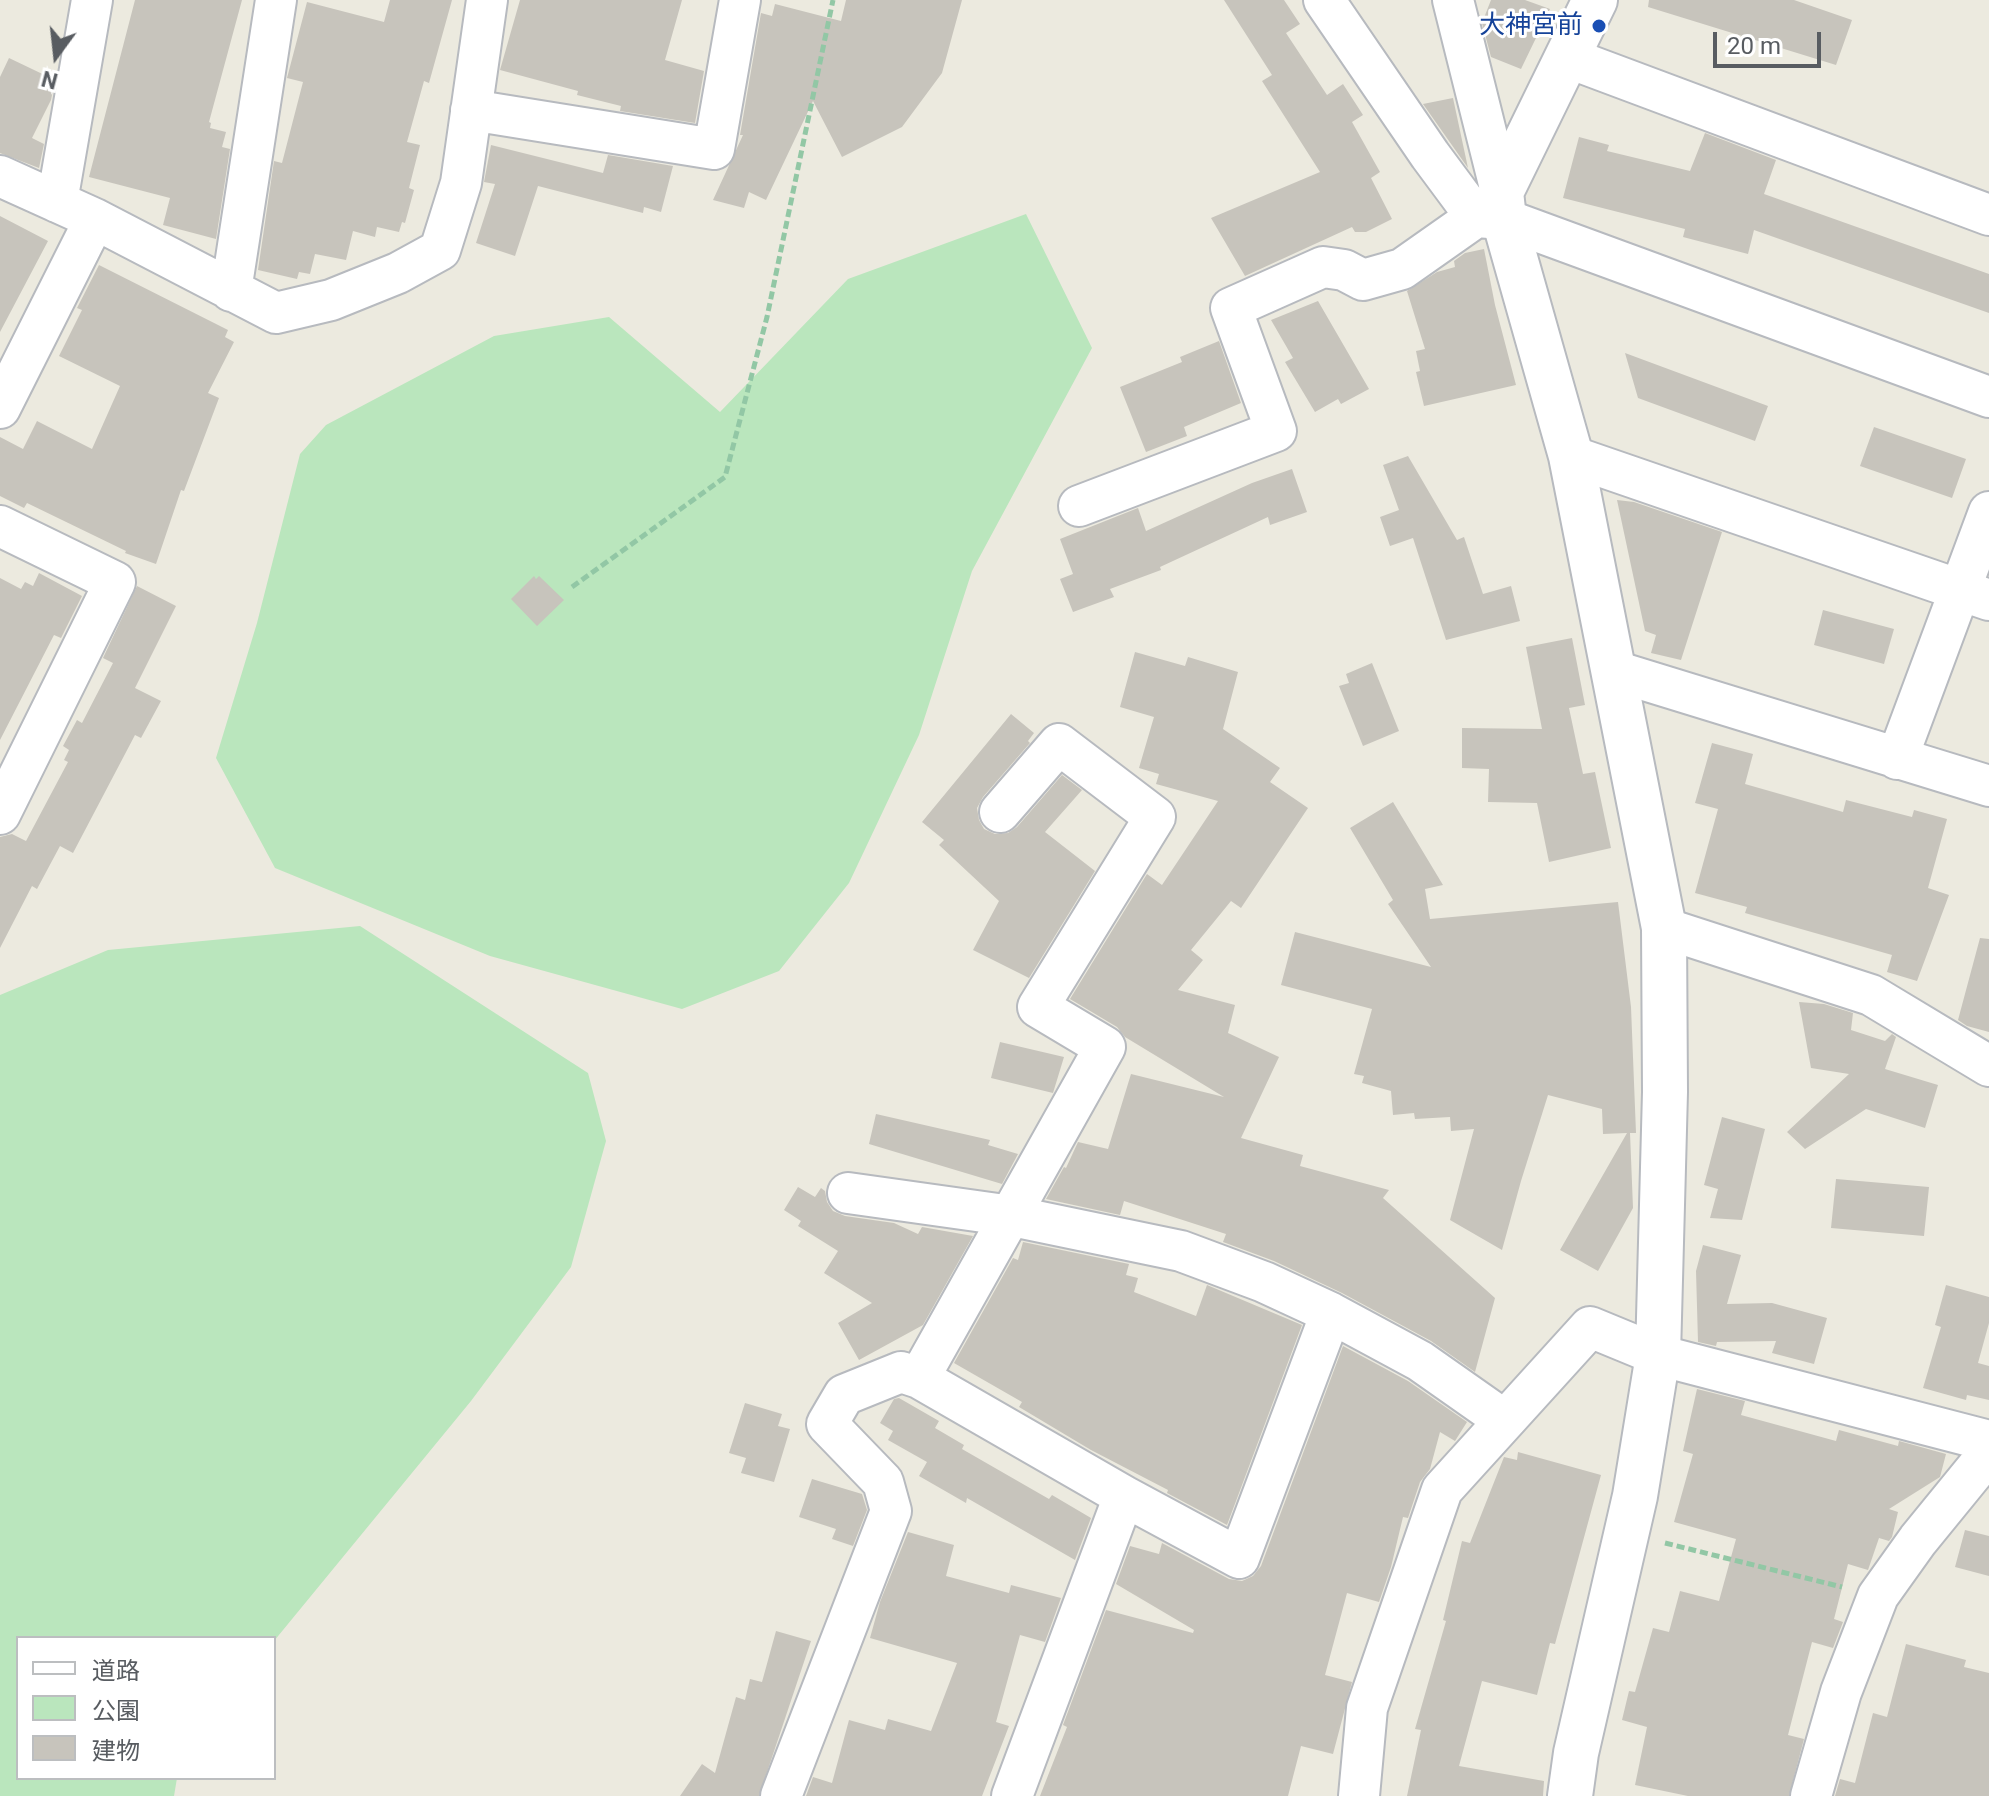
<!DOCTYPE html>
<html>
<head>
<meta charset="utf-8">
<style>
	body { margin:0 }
	#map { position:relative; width:1989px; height:1796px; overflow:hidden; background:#eceadf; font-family:Roboto,"Noto Sans JP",sans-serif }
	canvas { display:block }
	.legend { position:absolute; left:16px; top:1636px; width:260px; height:144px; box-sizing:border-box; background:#fff; border:2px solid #bcbec0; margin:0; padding:10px 14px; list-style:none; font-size:24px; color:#585c61 }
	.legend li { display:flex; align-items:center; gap:16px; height:40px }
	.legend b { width:40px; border:2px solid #bcbec0 }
	.north { position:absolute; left:16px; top:16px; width:80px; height:80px; -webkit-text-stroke:6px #fff; paint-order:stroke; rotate:195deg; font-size:22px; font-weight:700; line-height:32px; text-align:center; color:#585c61 }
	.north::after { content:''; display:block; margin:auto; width:28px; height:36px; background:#585c61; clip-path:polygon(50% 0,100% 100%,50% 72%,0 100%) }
	.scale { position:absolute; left:1713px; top:32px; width:108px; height:36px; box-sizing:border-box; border:4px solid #585c61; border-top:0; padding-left:10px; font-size:24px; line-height:28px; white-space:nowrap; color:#585c61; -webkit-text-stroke:6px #fff; paint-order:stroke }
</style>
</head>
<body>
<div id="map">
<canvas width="1989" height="1796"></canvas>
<ul class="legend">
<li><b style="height:10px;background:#fff"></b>道路</li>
<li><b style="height:22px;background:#bae6bd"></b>公園</li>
<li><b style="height:22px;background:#c7c4bc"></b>建物</li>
</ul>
<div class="north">N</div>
<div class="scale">20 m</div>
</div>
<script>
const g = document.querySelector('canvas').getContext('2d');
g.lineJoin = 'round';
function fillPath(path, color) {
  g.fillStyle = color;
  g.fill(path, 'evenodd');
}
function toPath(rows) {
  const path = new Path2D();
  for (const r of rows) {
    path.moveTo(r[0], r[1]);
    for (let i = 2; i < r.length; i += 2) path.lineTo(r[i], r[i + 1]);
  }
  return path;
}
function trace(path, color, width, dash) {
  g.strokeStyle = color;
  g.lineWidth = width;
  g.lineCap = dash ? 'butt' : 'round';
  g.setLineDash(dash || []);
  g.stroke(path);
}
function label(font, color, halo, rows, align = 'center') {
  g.font = font + ' Roboto,"Noto Sans JP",sans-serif';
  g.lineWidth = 6;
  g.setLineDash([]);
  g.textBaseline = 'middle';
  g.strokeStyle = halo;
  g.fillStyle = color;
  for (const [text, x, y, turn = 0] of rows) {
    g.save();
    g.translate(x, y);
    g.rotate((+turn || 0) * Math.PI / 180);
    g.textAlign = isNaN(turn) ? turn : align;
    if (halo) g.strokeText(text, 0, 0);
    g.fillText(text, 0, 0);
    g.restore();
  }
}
const green = toPath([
	[1026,214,1092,348,972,571,919,735,849,883,779,971,682,1009,490,956,275,868,216,758,257,623,300,454,326,425,494,336,609,317,720,412,848,279],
	[360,926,588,1073,606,1141,571,1267,471,1401,274,1641,274,1638,18,1638,18,1778,177,1778,174,1796,0,1796,0,995,108,950]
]);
const building = toPath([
	[135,0,242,0,209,122,211,123,210,128,226,132,222,147,230,149,216,239,163,225,170,198,89,177],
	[390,0,452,0,429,83,424,81,407,142,420,145,409,188,414,190,405,223,402,222,399,232,377,227,375,237,353,231,346,260,315,254,310,274,299,272,297,279,258,270,274,161,282,163,303,82,287,78,307,2,384,22],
	[520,0,682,0,665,60,704,71,695,123,620,111,621,106,577,95,578,91,500,70],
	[846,0,962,0,942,73,902,127,842,157,813,101,766,200,749,192,744,208,713,200,743,135,740,135,761,13,772,16,775,4,841,21],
	[1224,0,1284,0,1300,24,1286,33,1327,95,1343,84,1363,115,1352,122,1380,172,1371,178,1392,219,1366,232,1355,232,1352,227,1245,276,1211,218,1320,172,1262,81,1272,75],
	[1491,0,1525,0,1550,9,1521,69,1491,57,1482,23],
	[1649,0,1794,0,1852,20,1836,65,1648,7],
	[9,58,55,80,51,100,32,138,44,144,39,168,0,153,0,77],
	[1453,98,1468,168,1423,104],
	[1705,133,1776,160,1764,194,1989,274,1989,313,1754,230,1748,254,1683,237,1685,229,1563,198,1579,137,1609,145,1607,151,1690,171],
	[491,145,603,173,608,155,673,166,661,212,644,207,643,213,538,186,515,256,476,243,495,184,484,182],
	[0,216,48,241,0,332],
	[1484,249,1495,305,1516,385,1424,406,1416,372,1420,371,1416,351,1425,349,1407,291,1437,272,1455,267,1454,261,1465,253],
	[99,265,228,330,225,337,234,342,208,393,219,398,184,491,181,490,156,564,125,553,126,551,27,503,24,508,0,496,0,437,23,449,37,421,92,449,120,386,59,356,82,310,77,308],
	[1318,301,1369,389,1341,404,1338,399,1315,412,1285,362,1293,358,1271,320],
	[1219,341,1241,403,1184,427,1187,436,1146,452,1120,387,1182,362,1180,357],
	[1625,353,1768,406,1755,441,1638,398],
	[1874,427,1966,459,1952,498,1860,466],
	[1408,456,1457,540,1464,537,1483,594,1511,586,1520,621,1446,640,1413,538,1390,546,1380,517,1399,510,1383,465],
	[1292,469,1307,512,1270,525,1268,517,1160,567,1161,570,1110,589,1114,597,1073,612,1060,579,1073,574,1060,539,1138,508,1146,531,1252,483],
	[1617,500,1634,502,1722,532,1681,660,1651,653,1656,635,1645,631],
	[39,573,82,596,61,638,54,635,0,740,0,578,21,589,25,582,33,586],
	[534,576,536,579,539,576,564,600,537,626,511,599],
	[137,586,176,606,135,688,161,701,141,738,135,735,73,853,60,846,37,889,32,886,0,948,0,837,12,834,26,841,68,762,64,760,69,750,63,746,77,720,82,723,113,663,103,658],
	[1823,610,1894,629,1884,664,1814,645],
	[1572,638,1585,705,1569,708,1583,774,1595,772,1611,848,1549,862,1537,803,1488,802,1489,769,1462,768,1462,728,1542,729,1526,647],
	[1135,652,1185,666,1188,657,1238,672,1223,729,1280,768,1270,782,1308,808,1241,908,1231,901,1191,950,1203,960,1178,990,1235,1005,1228,1033,1279,1057,1241,1138,1303,1155,1300,1166,1389,1190,1383,1198,1495,1298,1475,1372,1431,1341,1342,1293,1274,1261,1223,1242,1226,1234,1124,1201,1120,1215,1046,1199,1064,1167,1066,1168,1078,1142,1108,1149,1131,1074,1224,1097,1125,1037,1117,1027,1070,999,1147,874,1162,885,1218,801,1156,784,1159,774,1139,768,1154,717,1120,707],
	[1372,663,1399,731,1363,746,1339,686,1349,683,1346,674],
	[1011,714,1034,733,1028,741,1030,743,983,797,977,808,979,820,984,829,995,834,1008,833,1017,827,1062,775,1082,790,1045,832,1095,871,1029,978,973,950,999,901,939,845,944,840,922,822],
	[1712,743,1753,754,1745,784,1843,812,1846,800,1912,817,1914,810,1947,819,1928,888,1949,895,1917,981,1887,972,1892,955,1745,913,1747,907,1695,893,1718,809,1695,803],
	[1393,802,1443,885,1425,889,1430,919,1618,902,1631,1007,1636,1133,1630,1133,1633,1208,1598,1271,1560,1250,1627,1133,1603,1134,1602,1109,1548,1095,1521,1181,1502,1250,1450,1220,1474,1129,1451,1131,1450,1117,1415,1119,1414,1113,1393,1115,1391,1091,1362,1083,1364,1076,1354,1074,1372,1009,1281,985,1295,932,1431,967,1388,904,1393,900,1350,828],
	[1980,938,1989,939,1989,1032,1967,1026,1958,1020],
	[1799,1002,1824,1004,1853,1013,1851,1030,1885,1041,1892,1034,1896,1037,1885,1069,1938,1085,1925,1128,1866,1109,1805,1149,1787,1132,1849,1074,1811,1068],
	[1000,1042,1064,1057,1053,1093,991,1078],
	[876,1114,990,1140,988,1145,1018,1154,1002,1184,869,1144],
	[1722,1117,1765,1129,1742,1220,1710,1218,1718,1189,1704,1185],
	[1836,1179,1929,1187,1924,1236,1831,1228],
	[798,1187,815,1197,821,1188,825,1191,827,1202,833,1211,845,1216,894,1223,918,1234,922,1227,973,1236,923,1325,859,1360,838,1323,872,1303,824,1273,838,1251,798,1226,801,1221,784,1210],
	[1023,1242,1129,1264,1126,1275,1138,1278,1134,1292,1196,1316,1207,1285,1302,1325,1227,1525,1167,1493,1168,1490,1091,1450,1019,1407,1022,1402,954,1363,1013,1258,1018,1260],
	[1703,1245,1741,1255,1727,1304,1772,1303,1827,1318,1814,1364,1772,1353,1776,1341,1717,1342,1716,1346,1698,1342,1696,1271],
	[1946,1285,1989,1297,1989,1323,1978,1363,1989,1366,1989,1400,1967,1395,1966,1400,1923,1388,1941,1327,1935,1325],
	[1343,1346,1408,1381,1467,1422,1455,1441,1440,1432,1430,1469,1420,1482,1408,1518,1403,1517,1391,1567,1379,1602,1347,1593,1325,1675,1352,1682,1333,1754,1301,1746,1288,1796,1040,1796,1067,1727,1063,1725,1106,1610,1193,1633,1194,1630,1116,1584,1130,1546,1159,1554,1162,1543,1229,1579,1242,1581,1253,1576,1261,1566],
	[1697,1389,1745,1401,1741,1415,1836,1441,1839,1430,1898,1446,1899,1441,1946,1454,1940,1477,1889,1509,1898,1512,1892,1537,1889,1541,1879,1538,1868,1570,1848,1564,1834,1619,1843,1622,1833,1648,1812,1642,1788,1735,1804,1739,1789,1796,1688,1796,1635,1785,1647,1727,1622,1720,1629,1691,1635,1692,1653,1628,1669,1632,1680,1591,1719,1601,1736,1539,1674,1522,1693,1454,1683,1451],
	[899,1398,939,1421,935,1428,964,1445,962,1449,1049,1499,1052,1495,1091,1518,1075,1560,967,1498,966,1503,919,1476,927,1462,888,1440,893,1431,880,1423,894,1399],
	[745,1403,782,1414,778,1426,790,1429,774,1482,741,1473,746,1458,729,1453],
	[1518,1452,1601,1475,1555,1644,1550,1643,1537,1695,1482,1681,1459,1766,1544,1781,1543,1796,1407,1796,1421,1730,1415,1729,1446,1621,1443,1620,1462,1541,1470,1543,1504,1457,1517,1460],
	[812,1479,862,1494,867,1510,853,1546,832,1539,836,1529,799,1517],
	[1965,1530,1989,1536,1989,1576,1955,1567],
	[908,1532,954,1545,946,1576,1009,1593,1011,1585,1061,1598,1045,1642,1020,1635,996,1722,1009,1726,982,1796,806,1796,813,1777,832,1783,849,1720,885,1730,888,1719,931,1731,957,1663,870,1638,880,1602],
	[776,1631,811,1641,759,1796,680,1796,702,1764,715,1773,736,1697,745,1700,750,1679,762,1682],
	[1906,1644,1966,1660,1964,1667,1989,1673,1989,1796,1835,1796,1840,1779,1855,1783,1873,1713,1887,1717]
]);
const path = toPath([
	[572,587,725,477,767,317,833,0],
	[1665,1543,1842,1587]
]);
const minor = toPath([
	[1324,0,1430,155,1476,217,1504,219,1989,397],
	[1453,0,1501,192],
	[1569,58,1989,215],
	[471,110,714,149,740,0],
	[0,176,95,219,276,313,331,300,398,273,440,250,461,183,487,0],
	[57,202,92,0],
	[231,291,276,0],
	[0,408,95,219],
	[1571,456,1989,600],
	[1079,506,1276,431,1231,308,1323,267,1344,270,1363,280,1402,269,1476,217],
	[0,526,115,582,0,814],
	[1615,671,1989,786],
	[1897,759,1989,512],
	[1664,928,1871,995,1989,1066],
	[848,1193,1012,1216,1181,1251,1264,1282,1331,1313,1420,1361,1504,1420],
	[919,1378,1105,1047,1038,1007,1155,817,1059,744,1000,812],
	[781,1796,891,1511,883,1482,827,1424,844,1395,901,1372,919,1378,1124,1496,1239,1558,1331,1313],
	[1012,1796,1124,1496],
	[1359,1796,1367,1708,1442,1490,1590,1327,1658,1355,1989,1441],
	[1811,1796,1841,1692,1878,1596,1918,1540,1989,1453]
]);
const tertiary = toPath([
	[1570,1796,1576,1753,1635,1496,1658,1355,1665,1092,1664,928,1571,456,1504,219,1501,192,1595,0]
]);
const markers = [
	[1599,26,8,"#1a4fb4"]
];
const transitNames = [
	["大神宮前",1583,26]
];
fillPath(green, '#bae6bd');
fillPath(building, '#c7c4bc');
trace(minor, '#b7babf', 44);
trace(tertiary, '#b7babf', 48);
trace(path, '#92c7a5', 5, [8, 4]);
trace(minor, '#fff', 40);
trace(tertiary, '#fff', 44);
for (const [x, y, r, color] of markers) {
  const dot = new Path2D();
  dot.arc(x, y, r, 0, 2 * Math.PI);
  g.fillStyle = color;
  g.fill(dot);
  trace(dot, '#fff', 3);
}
label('26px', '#164399', '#fff', transitNames, 'right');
</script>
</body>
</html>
